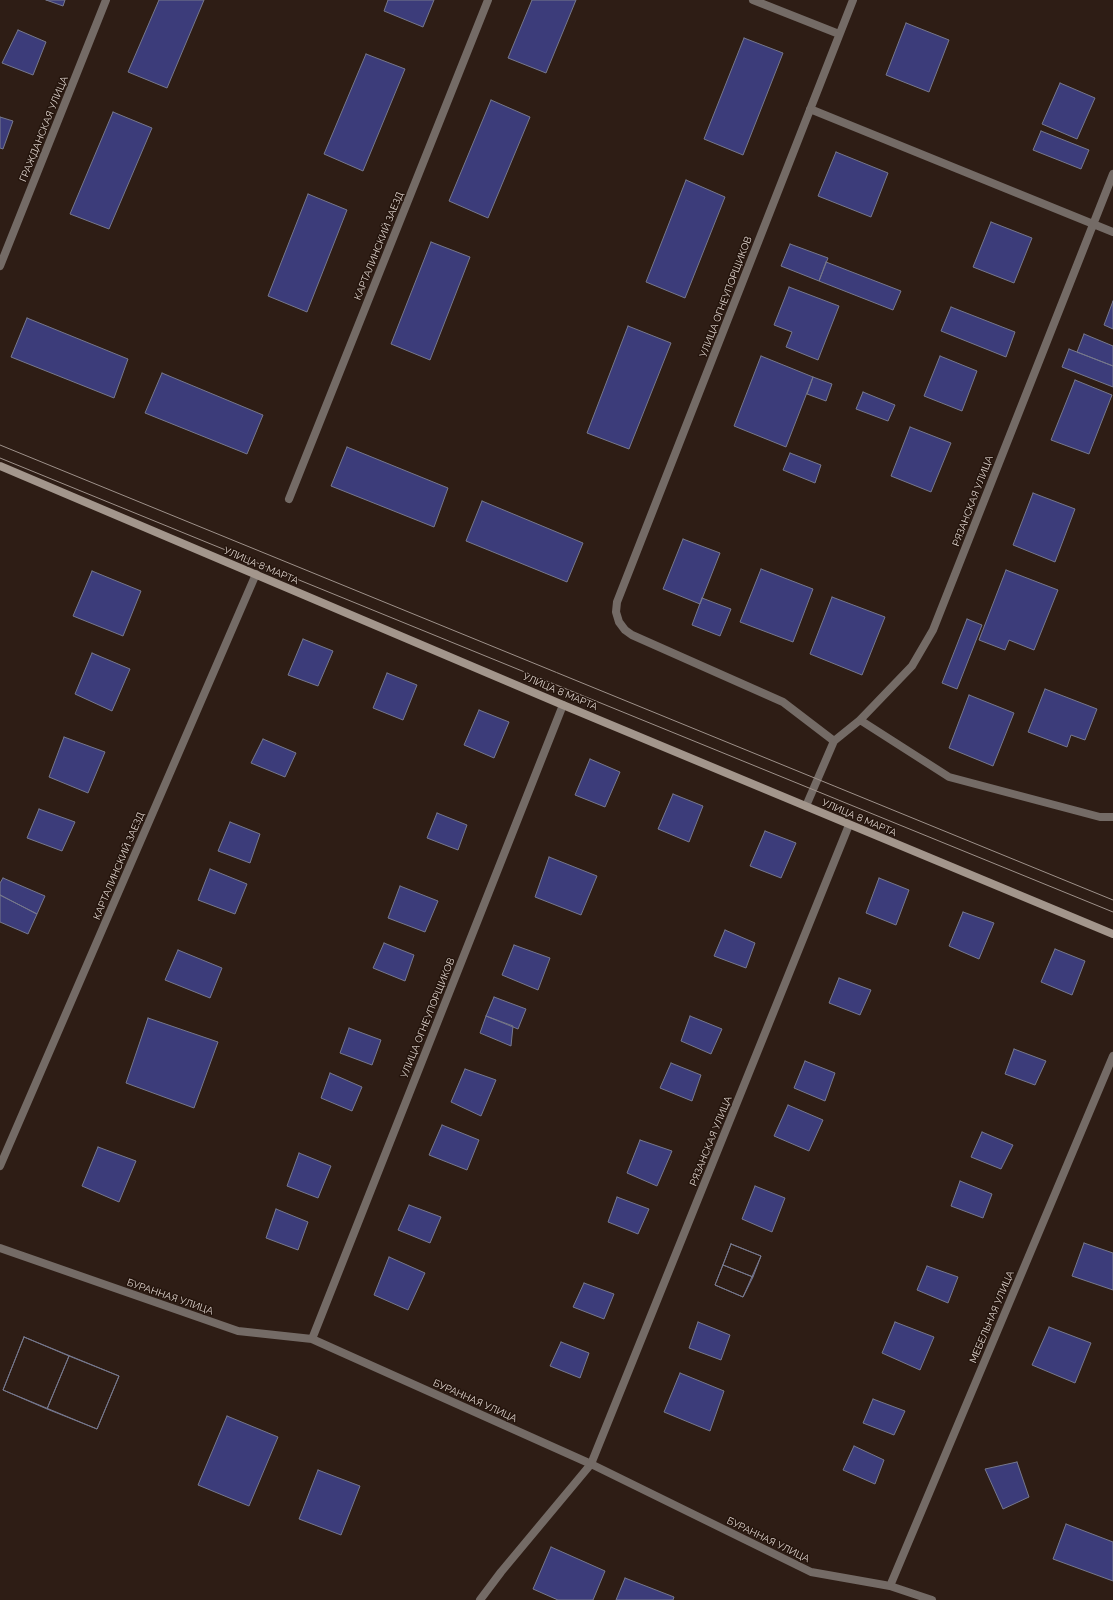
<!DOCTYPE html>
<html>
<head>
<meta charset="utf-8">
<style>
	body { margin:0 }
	canvas { display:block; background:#2e1d15 }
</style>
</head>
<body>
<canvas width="1113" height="1600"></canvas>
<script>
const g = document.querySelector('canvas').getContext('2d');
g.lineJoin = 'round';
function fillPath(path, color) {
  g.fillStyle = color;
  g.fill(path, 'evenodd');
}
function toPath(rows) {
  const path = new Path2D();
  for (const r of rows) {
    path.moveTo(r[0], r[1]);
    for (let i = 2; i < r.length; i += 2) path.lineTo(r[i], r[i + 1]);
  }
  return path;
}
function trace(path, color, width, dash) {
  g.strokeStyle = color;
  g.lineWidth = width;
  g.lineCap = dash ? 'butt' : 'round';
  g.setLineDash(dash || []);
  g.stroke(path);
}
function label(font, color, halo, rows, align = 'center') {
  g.font = font + ' Raleway,sans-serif';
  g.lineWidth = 3;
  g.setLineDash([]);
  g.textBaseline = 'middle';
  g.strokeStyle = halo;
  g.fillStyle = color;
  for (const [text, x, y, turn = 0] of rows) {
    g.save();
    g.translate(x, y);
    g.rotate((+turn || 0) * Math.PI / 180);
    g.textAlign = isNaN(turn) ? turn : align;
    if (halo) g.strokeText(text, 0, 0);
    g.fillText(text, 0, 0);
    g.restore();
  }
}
const building = toPath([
	[46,0,65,0,63,6,46,0],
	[159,0,204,0,167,88,128,72,159,0],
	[388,0,434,0,423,27,384,11,388,0],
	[532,0,576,0,546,73,508,58,532,0],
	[906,23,949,40,929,92,886,75,906,23],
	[18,30,46,42,33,75,2,63,18,30],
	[744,38,783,53,743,155,704,139,744,38],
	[366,54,405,69,363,171,324,154,366,54],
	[1060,83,1095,98,1077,139,1042,124,1060,83],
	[491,100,530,117,488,218,449,201,491,100],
	[113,112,152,128,109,229,70,214,113,112],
	[0,117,13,121,3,149,0,148,0,117],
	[1041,131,1089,150,1081,169,1033,150,1041,131],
	[836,152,888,173,871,217,818,196,836,152],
	[686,180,725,197,685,298,646,282,686,180],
	[308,194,347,210,307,312,268,296,308,194],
	[991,222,1032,238,1014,283,973,267,991,222],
	[431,242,470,257,430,360,391,344,431,242],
	[790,244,828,258,819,281,781,266,790,244],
	[826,262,901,291,893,310,819,281,826,262],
	[789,287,839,306,818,360,786,347,792,332,774,325,789,287],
	[1113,301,1113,329,1104,325,1113,301],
	[951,307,1015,332,1006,357,941,331,951,307],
	[27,318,128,359,114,398,11,357,27,318],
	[628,326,671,343,629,449,587,433,628,326],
	[1084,334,1113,346,1113,366,1077,352,1084,334],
	[1069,349,1113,366,1113,387,1062,367,1069,349],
	[761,356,813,377,786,447,734,426,761,356],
	[940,356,977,371,962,411,924,396,940,356],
	[162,373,263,415,247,454,145,413,162,373],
	[813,377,832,384,826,401,807,394,813,377],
	[1075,380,1112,395,1089,454,1051,440,1075,380],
	[863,392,895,405,888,421,856,409,863,392],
	[910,427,951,443,931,492,891,476,910,427],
	[347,447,448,488,434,527,331,486,347,447],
	[790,453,821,465,815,483,783,470,790,453],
	[1033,493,1075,509,1055,562,1013,545,1033,493],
	[482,501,583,543,567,582,466,541,482,501],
	[683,539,720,553,700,604,663,589,683,539],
	[761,569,813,589,793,642,740,622,761,569],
	[1006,570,1058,590,1034,650,1009,640,1005,650,979,640,1006,570],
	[92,571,141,591,123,636,73,616,92,571],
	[832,597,885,617,862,675,810,654,832,597],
	[702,598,731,609,720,636,692,625,702,598],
	[967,619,982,625,957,689,942,683,967,619],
	[303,639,333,651,318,686,288,675,303,639],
	[92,653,130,669,112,711,75,694,92,653],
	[387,673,417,685,403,720,373,708,387,673],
	[1045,689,1097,709,1085,740,1071,735,1067,747,1028,732,1045,689],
	[969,695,1014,713,993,766,949,748,969,695],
	[479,710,509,722,494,758,464,745,479,710],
	[64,737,105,752,88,793,49,777,64,737],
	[263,739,296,753,285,777,251,763,263,739],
	[590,759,620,772,605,807,575,795,590,759],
	[673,794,703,806,689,842,658,829,673,794],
	[39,809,75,822,62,851,27,838,39,809],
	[437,813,467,825,458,850,427,838,437,813],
	[230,822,260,834,250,863,218,851,230,822],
	[765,831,796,843,781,878,750,866,765,831],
	[549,857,597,876,581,915,535,897,549,857],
	[210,869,247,884,235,914,198,900,210,869],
	[3,878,45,896,37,914,0,895,0,883,3,878],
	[879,878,909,890,896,925,866,913,879,878],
	[400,886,438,901,425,932,388,918,400,886],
	[0,895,37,914,28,934,0,922,0,895],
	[963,912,994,923,979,959,949,946,963,912],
	[725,930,755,943,746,968,714,956,725,930],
	[384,943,414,955,405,981,373,968,384,943],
	[514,945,550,958,538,990,502,975,514,945],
	[1055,949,1085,961,1072,995,1041,982,1055,949],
	[178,950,222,968,210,998,165,980,178,950],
	[839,978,871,990,860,1015,829,1003,839,978],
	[494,997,526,1009,518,1029,486,1016,494,997],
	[486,1016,513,1026,511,1046,480,1033,486,1016],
	[690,1016,722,1029,711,1054,681,1041,690,1016],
	[148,1018,218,1042,194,1108,126,1083,148,1018],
	[349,1028,381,1040,372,1065,340,1053,349,1028],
	[1014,1049,1046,1061,1035,1085,1005,1074,1014,1049],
	[805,1061,835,1073,825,1101,794,1088,805,1061],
	[671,1063,701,1075,692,1101,660,1088,671,1063],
	[465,1069,496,1080,481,1116,451,1102,465,1069],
	[330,1073,362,1087,352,1111,321,1098,330,1073],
	[788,1105,823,1120,809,1151,774,1136,788,1105],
	[442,1125,479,1140,467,1170,429,1155,442,1125],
	[982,1132,1013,1145,1001,1169,971,1157,982,1132],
	[640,1140,672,1151,657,1186,627,1173,640,1140],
	[98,1147,136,1161,119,1202,82,1186,98,1147],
	[299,1153,331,1166,318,1198,287,1186,299,1153],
	[960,1181,992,1194,983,1218,951,1206,960,1181],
	[755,1186,785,1198,772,1232,742,1219,755,1186],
	[617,1197,649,1209,638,1234,608,1222,617,1197],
	[409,1205,441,1217,430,1243,398,1230,409,1205],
	[276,1209,308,1222,298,1250,266,1238,276,1209],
	[1084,1243,1113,1253,1113,1290,1072,1276,1084,1243],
	[731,1244,761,1256,743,1297,715,1285,731,1244],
	[731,1244,761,1256,753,1277,723,1265,731,1244],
	[389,1257,425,1273,408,1310,374,1295,389,1257],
	[723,1265,753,1277,743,1297,715,1285,723,1265],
	[927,1266,958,1277,948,1303,917,1290,927,1266],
	[584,1283,614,1294,604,1319,573,1307,584,1283],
	[698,1322,730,1335,721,1360,689,1348,698,1322],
	[895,1322,934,1337,920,1370,882,1353,895,1322],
	[1049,1327,1091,1343,1075,1383,1032,1365,1049,1327],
	[24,1337,119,1376,97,1429,3,1390,24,1337],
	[24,1337,69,1356,47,1409,3,1390,24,1337],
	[561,1342,589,1353,580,1378,550,1366,561,1342],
	[69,1356,119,1376,97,1429,47,1409,69,1356],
	[680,1373,724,1391,710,1431,664,1412,680,1373],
	[873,1399,905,1411,894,1435,863,1423,873,1399],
	[227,1416,278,1437,249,1506,198,1485,227,1416],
	[854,1446,884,1460,875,1484,843,1470,854,1446],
	[1017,1462,1029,1497,1003,1509,985,1469,1017,1462],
	[318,1470,360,1486,341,1535,299,1519,318,1470],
	[1066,1524,1113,1542,1113,1581,1053,1559,1066,1524],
	[551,1547,605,1571,593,1600,558,1600,533,1589,551,1547],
	[625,1578,674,1597,673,1600,616,1600,625,1578]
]);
const lane = toPath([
	[480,1600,501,1572,591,1464]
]);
const street = toPath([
	[753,0,839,34],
	[810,109,1113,232],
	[0,266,106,0],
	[289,499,488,0],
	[860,720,949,777,1100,817,1113,817],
	[834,741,783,702,632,635,625,630,619,622,616,612,617,602,853,0],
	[806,806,834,741,860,720,912,666,933,630,1113,174],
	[0,1166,256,574],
	[0,1248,238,1331,312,1339,591,1464,811,1572,890,1586,932,1600],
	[312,1339,563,705],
	[591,1464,849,825],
	[890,1586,1113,1056]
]);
const secondary = toPath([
	[0,466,563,705,1113,934]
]);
const tram = toPath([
	[0,445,1113,900],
	[0,458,1113,912]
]);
const streetNames = [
	["ГРАЖДАНСКАЯ УЛИЦА",44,129,-68],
	["КАРТАЛИНСКИЙ ЗАЕЗД",379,246,-68],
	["УЛИЦА ОГНЕУПОРЩИКОВ",726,297,-69],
	["РЯЗАНСКАЯ УЛИЦА",973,501,-69],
	["УЛИЦА 8 МАРТА",261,566,23],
	["УЛИЦА 8 МАРТА",560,692,23],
	["УЛИЦА 8 МАРТА",859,818,23],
	["КАРТАЛИНСКИЙ ЗАЕЗД",119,866,-67],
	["УЛИЦА ОГНЕУПОРЩИКОВ",428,1018,-68],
	["РЯЗАНСКАЯ УЛИЦА",711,1141,-68],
	["БУРАННАЯ УЛИЦА",170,1297,19],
	["МЕБЕЛЬНАЯ УЛИЦА",992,1317,-67],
	["БУРАННАЯ УЛИЦА",475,1401,24],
	["БУРАННАЯ УЛИЦА",768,1540,26]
];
fillPath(building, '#3c3c7a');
trace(building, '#76788c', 1);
trace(lane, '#746b66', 8);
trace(street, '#746b66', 8);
trace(secondary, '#a3968c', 8);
trace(tram, '#9e918a', 1);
label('10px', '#dfd4ce', '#24140c', streetNames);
</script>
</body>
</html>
